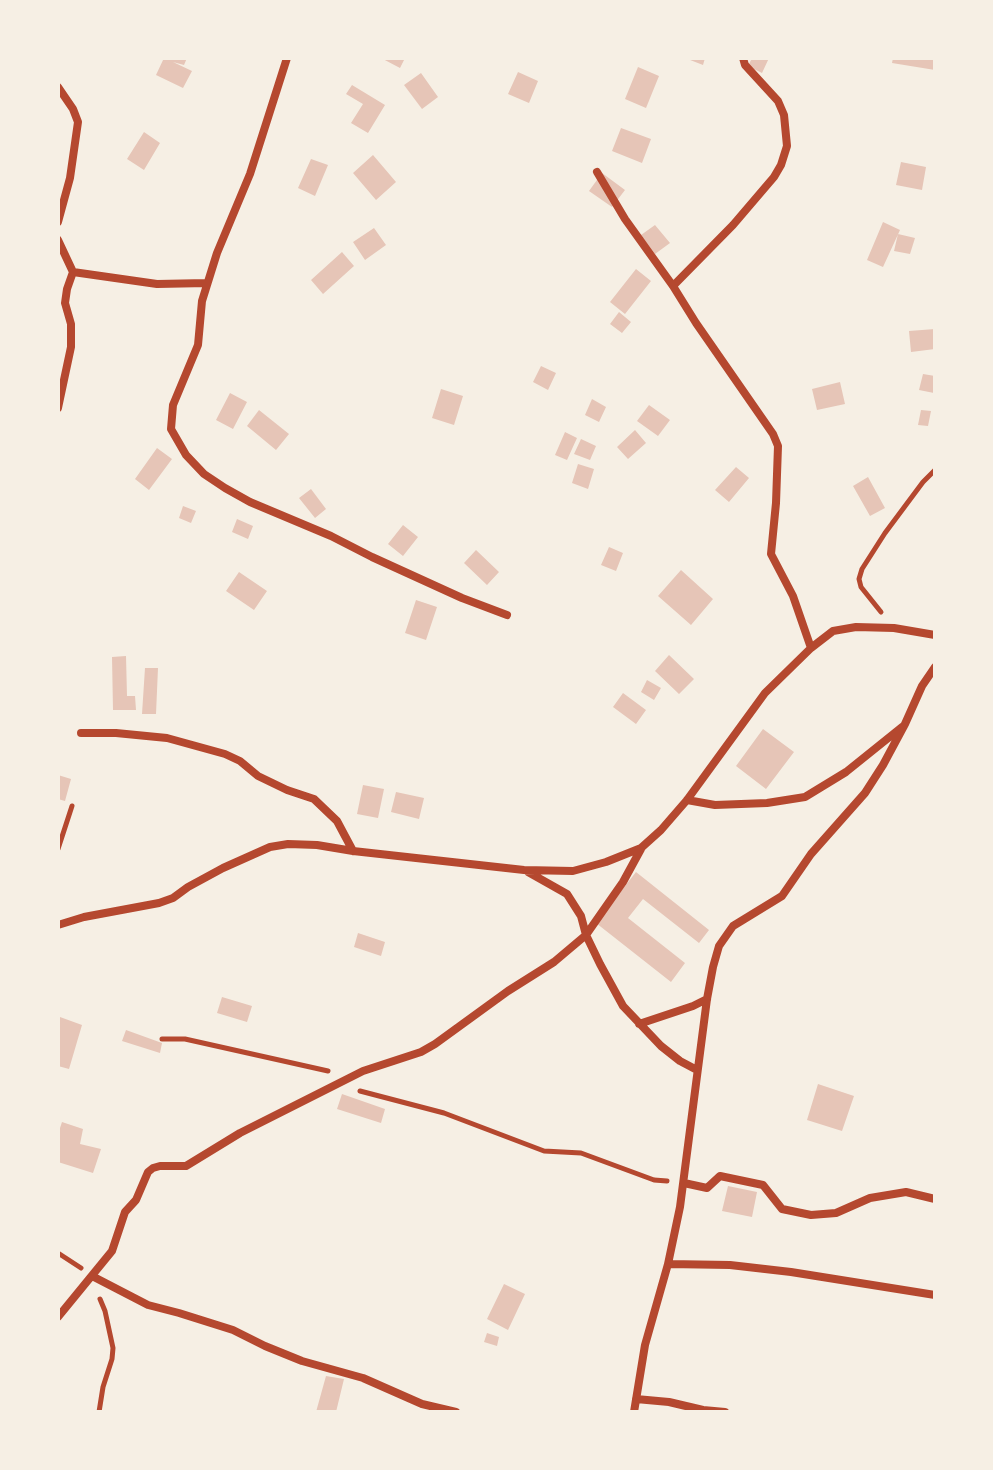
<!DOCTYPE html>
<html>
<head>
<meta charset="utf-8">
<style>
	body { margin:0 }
	#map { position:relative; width:993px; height:1470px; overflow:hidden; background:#f6efe4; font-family:"DejaVu Sans",sans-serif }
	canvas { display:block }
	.frame { position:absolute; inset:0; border:60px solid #f6efe4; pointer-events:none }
</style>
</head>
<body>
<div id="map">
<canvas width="993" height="1470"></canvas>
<div class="frame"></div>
</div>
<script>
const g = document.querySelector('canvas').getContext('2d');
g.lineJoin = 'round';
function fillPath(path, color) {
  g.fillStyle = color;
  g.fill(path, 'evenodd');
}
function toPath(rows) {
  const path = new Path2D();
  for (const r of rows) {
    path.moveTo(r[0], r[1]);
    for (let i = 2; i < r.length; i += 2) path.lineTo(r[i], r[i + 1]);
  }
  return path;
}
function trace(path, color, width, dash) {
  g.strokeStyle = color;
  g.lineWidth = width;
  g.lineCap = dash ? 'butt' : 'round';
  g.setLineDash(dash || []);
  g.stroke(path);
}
const building = toPath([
	[164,58,187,58,184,65,173,62,192,71,183,88,156,75],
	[381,58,405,58,400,68],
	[685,58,705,58,703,65],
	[752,58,769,58,762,73,748,66],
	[893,58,935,58,935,70,892,63],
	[638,67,659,76,646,108,625,99],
	[518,72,538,81,529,103,508,94],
	[421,73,438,97,422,109,404,85],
	[352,85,385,105,368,133,351,123,363,104,346,94],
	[621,128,651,139,642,163,612,151],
	[144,132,160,143,144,170,127,159],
	[373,155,396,182,376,200,353,173],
	[311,159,328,165,315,196,298,188],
	[901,162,926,167,922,190,896,185],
	[602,173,625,190,612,207,589,191],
	[883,222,900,230,883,267,867,260],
	[655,225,670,243,655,254,641,235],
	[374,228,386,245,365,260,353,242],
	[898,234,915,238,910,254,894,251],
	[342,252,354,266,323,294,311,280],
	[636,269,651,281,625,314,610,302],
	[619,312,631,322,622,333,610,324],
	[935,329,935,349,911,352,909,331],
	[541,366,556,373,548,390,533,382],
	[923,374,935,376,934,393,919,390],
	[840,382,845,404,817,410,812,389],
	[441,389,463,396,454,425,432,418],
	[230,393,247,402,233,429,216,420],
	[592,399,606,407,599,422,585,415],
	[649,405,670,420,658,436,637,421],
	[259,410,289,434,276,450,247,426],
	[921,410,931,411,928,426,918,425],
	[635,430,646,443,628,459,617,447],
	[565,432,577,438,567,460,555,455],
	[581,439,596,446,590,460,574,454],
	[157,448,172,459,149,490,135,479],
	[578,464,594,469,588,489,572,483],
	[736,467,749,478,729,502,715,490],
	[868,477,885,508,870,516,853,486],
	[311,489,326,509,315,518,299,498],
	[183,506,196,511,191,523,179,518],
	[237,519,253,526,248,539,232,532],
	[403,525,418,537,403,556,388,544],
	[609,547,623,553,616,571,601,565],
	[476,550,499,572,487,585,464,563],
	[681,570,713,599,691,625,658,596],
	[239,572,267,591,254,610,226,591],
	[416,600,437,607,426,640,405,633],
	[669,655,694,679,679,694,655,671],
	[126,656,127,696,135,696,136,710,113,710,112,657],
	[145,668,158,668,156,714,142,714],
	[647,680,661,688,654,700,641,692],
	[623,693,646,710,636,724,613,707],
	[763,729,794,752,766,789,736,766],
	[58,775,71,779,65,801,58,799],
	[363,785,384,789,378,818,357,814],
	[396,792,424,798,419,819,391,812],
	[636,872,709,930,699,943,643,899,628,918,685,963,671,982,596,923],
	[358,933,385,942,381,956,354,947],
	[222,997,252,1006,247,1022,217,1013],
	[60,1017,82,1025,69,1069,58,1066,58,1024],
	[126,1030,162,1043,160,1053,122,1041],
	[818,1084,854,1096,842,1131,807,1120],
	[342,1094,385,1109,381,1123,337,1109],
	[62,1122,83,1129,80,1144,101,1149,93,1173,58,1162,58,1134],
	[728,1186,757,1192,752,1217,722,1211],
	[504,1284,525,1294,508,1330,487,1319],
	[487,1333,499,1337,497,1346,484,1342],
	[326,1376,344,1379,336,1412,316,1412]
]);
const path = toPath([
	[881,612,861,587,859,579,862,569,885,533,923,482,935,470],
	[58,849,72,806],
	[162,1039,185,1039,328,1071],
	[360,1091,444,1113,544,1151,581,1153,654,1180,667,1181],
	[58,1253,81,1268],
	[99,1412,103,1387,112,1359,113,1348,105,1311,100,1299]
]);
const minor = toPath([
	[287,58,250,174,217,253,202,301,198,345,173,405,171,429,186,455,204,474,225,488,250,502,331,536,372,557,462,598,507,615],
	[58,87,73,109,78,122,70,178,58,222],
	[597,172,625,219,673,286,696,323,773,434,778,446,776,503,771,554,793,596,811,648],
	[58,240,73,272,67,289,65,303,71,324,71,347,58,408],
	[73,272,157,284,207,283],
	[673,286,733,225,774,177,781,165,787,146,784,115,778,101,745,65,743,58],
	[81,733,116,733,167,738,225,754,240,761,258,776,287,790,314,799,337,821,353,851],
	[687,800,715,805,767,803,805,797,846,772,902,727],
	[528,872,567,894,581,916,586,935,600,964,623,1006,661,1046,680,1061,697,1070],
	[58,925,84,917,159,903,173,898,188,887,223,868,270,847,288,844,317,845,353,851,524,870,573,871,606,862,641,848,661,830,687,800,765,693,811,648,833,631,856,627,894,628,935,635],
	[639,1024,693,1006,707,999],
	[684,1183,707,1188,720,1176,763,1185,782,1209,811,1215,836,1213,870,1198,906,1192,935,1199],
	[668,1264,730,1265,791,1272,935,1295],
	[92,1276,148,1305,179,1313,233,1330,265,1346,302,1361,363,1378,422,1404,456,1412],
	[58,1317,112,1251,125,1212,136,1200,148,1172,153,1168,160,1166,186,1166,240,1133,363,1071,421,1052,435,1044,508,991,554,962,586,935,623,882,641,849],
	[636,1399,669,1402,703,1410,725,1412],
	[634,1412,645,1345,668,1264,680,1207,707,999,713,967,719,946,733,926,782,896,811,854,865,793,883,765,905,724,922,686,935,667]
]);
fillPath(building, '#e6c5b7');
trace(path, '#b5482f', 5);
trace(minor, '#b5482f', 8);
</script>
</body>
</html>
